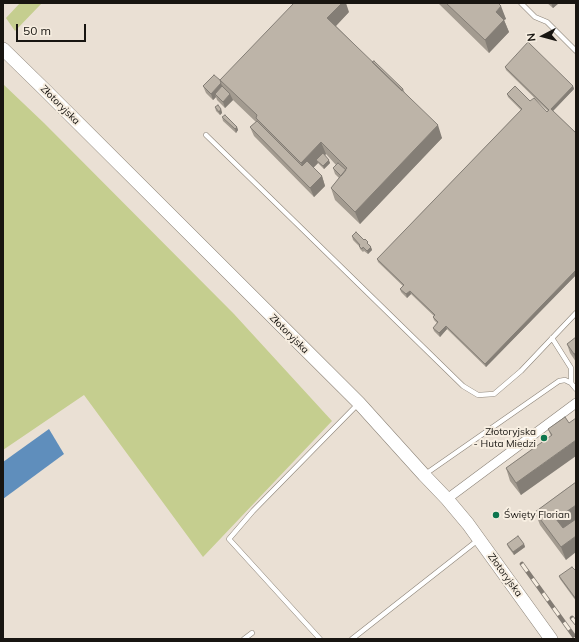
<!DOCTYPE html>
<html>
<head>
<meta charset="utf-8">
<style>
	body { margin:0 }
	#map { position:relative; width:579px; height:642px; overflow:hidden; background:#eae0d4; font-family:Mulish,sans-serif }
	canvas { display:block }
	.frame { position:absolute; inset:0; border:4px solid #181511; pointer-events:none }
	.north { position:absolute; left:523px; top:16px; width:40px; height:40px; -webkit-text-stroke:3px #f7eee1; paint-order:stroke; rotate:264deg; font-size:11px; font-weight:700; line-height:16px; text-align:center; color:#181511 }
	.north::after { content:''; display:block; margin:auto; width:14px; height:18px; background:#181511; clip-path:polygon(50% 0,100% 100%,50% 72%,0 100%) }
	.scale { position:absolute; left:16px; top:24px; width:70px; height:18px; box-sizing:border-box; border:2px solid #181511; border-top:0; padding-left:5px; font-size:12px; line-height:14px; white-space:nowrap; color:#181511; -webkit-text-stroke:3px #f7eee1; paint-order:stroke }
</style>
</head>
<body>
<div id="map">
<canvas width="579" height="642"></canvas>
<div class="frame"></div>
<div class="north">N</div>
<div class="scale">50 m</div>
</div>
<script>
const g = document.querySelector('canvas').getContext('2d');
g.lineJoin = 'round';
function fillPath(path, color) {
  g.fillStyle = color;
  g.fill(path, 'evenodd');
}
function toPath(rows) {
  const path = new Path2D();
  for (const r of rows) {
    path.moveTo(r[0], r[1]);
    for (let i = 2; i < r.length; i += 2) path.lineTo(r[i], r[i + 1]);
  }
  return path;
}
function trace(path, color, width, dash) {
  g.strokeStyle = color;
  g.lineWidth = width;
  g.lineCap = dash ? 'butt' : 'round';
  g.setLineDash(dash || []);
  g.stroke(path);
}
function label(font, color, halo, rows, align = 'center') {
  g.font = font + ' Mulish,sans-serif';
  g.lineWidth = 4;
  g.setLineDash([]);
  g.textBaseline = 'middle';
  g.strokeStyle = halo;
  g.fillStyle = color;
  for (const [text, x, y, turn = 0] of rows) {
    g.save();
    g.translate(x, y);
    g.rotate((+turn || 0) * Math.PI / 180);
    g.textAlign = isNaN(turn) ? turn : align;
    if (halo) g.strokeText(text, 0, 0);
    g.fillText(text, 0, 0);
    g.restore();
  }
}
const green = toPath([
	[20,3,42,3,15,31,6,18],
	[3,84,44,123,234,314,332,421,203,557,84,395,3,450]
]);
const water = toPath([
	[49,429,64,454,3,499,3,462]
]);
const service = toPath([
	[521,3,535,17,547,22,576,51],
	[206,135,463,386,478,395,494,394,521,371,576,313],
	[552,338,571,368,571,383],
	[424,475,559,381,565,380,571,383,576,389],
	[244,639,252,633],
	[320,639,229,539,253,511,358,404],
	[352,639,478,540]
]);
const minor = toPath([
	[447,499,576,403]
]);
const secondary = toPath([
	[3,49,45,90,359,403,424,475,447,499,468,524,551,639]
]);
const rail = toPath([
	[522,564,576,639],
	[572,618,576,623]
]);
const wall = toPath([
	[438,3,498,3,506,19,504,20,509,32,489,53],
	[547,3,559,3,553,8],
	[349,12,336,26,372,62,403,89,405,93,442,138,360,224,335,200,331,188,339,178,335,174,333,168,336,165,326,154,325,155,330,163,324,169,318,163,313,168,322,176,325,186,314,197,254,136,250,127,256,122,233,100,225,108,217,100,216,97,213,100,206,93,203,86,220,80],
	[505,67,573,86,574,89,553,111,576,133,576,275,486,367,447,329,440,337,434,331,433,328,437,323,434,320,433,317,434,316,411,294,407,298,401,292,400,289,403,286,378,262,377,259,521,110,508,97,507,94,530,101,547,112,548,111,506,70],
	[215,107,221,109,222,113,220,115,216,111],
	[222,117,237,127,238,130,236,133,223,121],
	[352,236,370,245,372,250,368,254,364,251,363,252,360,249,359,246,353,240],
	[576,337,576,362,570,353,567,344],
	[565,417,521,495,510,481,506,468,551,436,548,429],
	[576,482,566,560,540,525,535,512],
	[507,544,524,544,525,547,514,555,508,547],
	[576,571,576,601,560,579,559,576]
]);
const shadedWall = toPath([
	[342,3,346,3,349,12,332,30,327,18],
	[551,3,559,3,553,8],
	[501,6,506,19,504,20,509,32,489,53,485,40,496,12],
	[221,83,223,89,215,94,216,97,213,100,211,94],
	[573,86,574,89,552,112,551,109],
	[230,94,233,100,225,108,223,102],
	[221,109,222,113,220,115,219,112],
	[438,125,442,138,360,224,355,212],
	[237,127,238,130,236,133,235,129],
	[321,142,326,154,318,162,316,160,318,163,305,176,301,163],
	[329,160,330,163,324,169,323,166],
	[322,176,325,186,314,197,310,188],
	[371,247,372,250,368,254,367,251],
	[576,270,576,275,486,367,485,364],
	[410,291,411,294,407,298,406,294],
	[446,326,447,329,440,337,439,333],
	[576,353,576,360,574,354],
	[576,440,576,456,521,495,516,483],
	[576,505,576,520,561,531,556,519],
	[576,536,576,552,566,560,561,547],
	[524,544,525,547,514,555,513,552]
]);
const building = toPath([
	[294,3,342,3,327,18,438,125,355,212,331,188,347,168,321,142,301,163,256,118,257,115,220,80,294,3],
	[446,3,498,3,501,6,496,12,504,20,485,40,446,3],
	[528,42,573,86,551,109,576,133,576,270,485,364,446,326,439,333,433,328,438,322,433,317,435,315,410,291,406,294,400,289,404,285,377,259,522,109,507,94,515,86,530,101,534,98,547,112,549,110,505,67,528,42],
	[374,61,403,89,402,91,372,62,374,61],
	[214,75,220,80,221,83,211,94,203,86,214,75],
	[222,86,230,94,223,102,215,94,222,86],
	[218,105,221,109,219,112,215,107,218,105],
	[225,115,237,127,235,129,222,117,225,115],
	[257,121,302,166,307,161,322,176,310,188,250,127,257,121],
	[323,153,329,160,323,166,316,160,323,153],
	[338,163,346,170,341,176,333,168,338,163],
	[356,232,364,240,365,239,368,242,367,243,371,247,367,251,363,247,362,249,359,246,360,245,352,236,356,232],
	[576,337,576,353,574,354,567,344,576,337],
	[565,417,569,423,576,418,576,440,516,483,506,468,552,435,548,429,565,417],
	[576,482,576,505,556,519,563,528,576,519,576,536,561,547,535,512,576,482],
	[518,536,524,544,513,552,507,544,518,536],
	[572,567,576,571,576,599,559,576,572,567]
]);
const markers = [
	[544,438,4,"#0e764e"],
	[496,515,4,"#0e764e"]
];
const streetNames = [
	["Złotoryjska",60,105,45],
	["Złotoryjska",289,334,45],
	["Złotoryjska",505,575,54]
];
const poiNames = [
	["Złotoryjska",536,432],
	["- Huta Miedzi",536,444],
	["Święty Florian",504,515,"left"]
];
fillPath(green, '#c5ce8f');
fillPath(water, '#5f8ebc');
trace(service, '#8c8378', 5.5);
trace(minor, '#8c8378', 10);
trace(secondary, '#8c8378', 14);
trace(service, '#fff', 4.5);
trace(minor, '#fff', 9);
trace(secondary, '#fff', 13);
trace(rail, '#827b73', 4.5);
trace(rail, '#f7eee1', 3, [9]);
fillPath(wall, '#a39b90');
fillPath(shadedWall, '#847e76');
fillPath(building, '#bdb4a8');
trace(building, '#847e76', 1);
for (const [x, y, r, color] of markers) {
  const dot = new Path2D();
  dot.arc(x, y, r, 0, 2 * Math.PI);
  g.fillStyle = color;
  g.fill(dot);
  trace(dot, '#f7eee1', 1.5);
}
label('10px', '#181511', '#f7eee1', streetNames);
label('10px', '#181511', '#f7eee1', poiNames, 'right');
</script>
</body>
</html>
